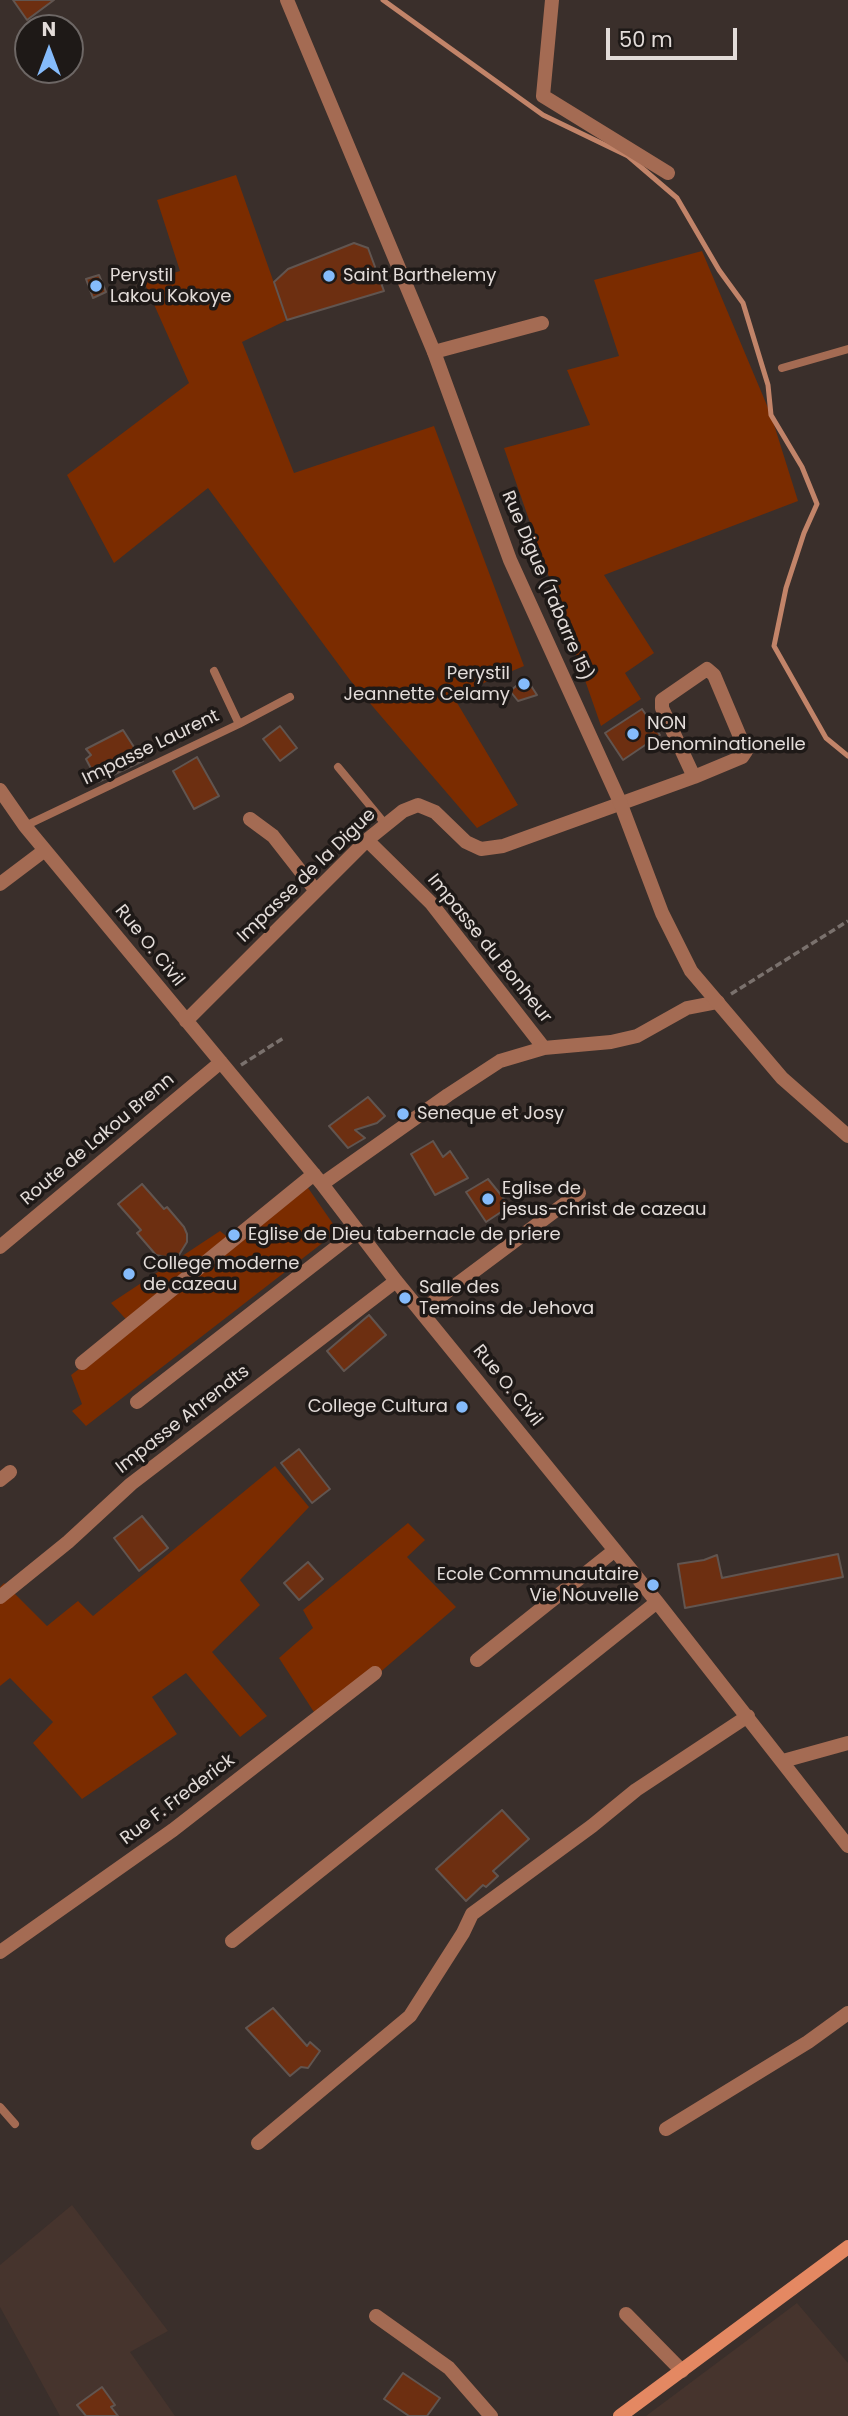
<!DOCTYPE html>
<html>
<head>
<meta charset="utf-8">
<style>
	body { margin:0 }
	#map { position:relative; width:848px; height:2416px; overflow:hidden; background:#3a2f2b; font-family:Poppins,sans-serif }
	canvas { display:block }
	.north { position:absolute; left:14px; top:14px; width:70px; height:70px; box-sizing:border-box; background:#1e1917; border:2px solid #6d6765; border-radius:50%; rotate:0deg; font-size:19px; font-weight:700; line-height:28px; text-align:center; color:#e3dcd9 }
	.north::after { content:''; display:block; margin:auto; width:24px; height:32px; background:#85bbfb; clip-path:polygon(50% 0,100% 100%,50% 72%,0 100%) }
	.scale { position:absolute; left:606px; top:28px; width:131px; height:32px; box-sizing:border-box; border:4px solid #e3dcd9; border-top:0; padding-left:9px; font-size:21px; line-height:24px; white-space:nowrap; color:#e3dcd9; -webkit-text-stroke:5px #1e1917; paint-order:stroke }
</style>
</head>
<body>
<div id="map">
<canvas width="848" height="2416"></canvas>
<div class="north">N</div>
<div class="scale">50 m</div>
</div>
<script>
const g = document.querySelector('canvas').getContext('2d');
g.lineJoin = 'round';
function fillPath(path, color) {
  g.fillStyle = color;
  g.fill(path, 'evenodd');
}
function toPath(rows) {
  const path = new Path2D();
  for (const r of rows) {
    path.moveTo(r[0], r[1]);
    for (let i = 2; i < r.length; i += 2) path.lineTo(r[i], r[i + 1]);
  }
  return path;
}
function trace(path, color, width, dash) {
  g.strokeStyle = color;
  g.lineWidth = width;
  g.lineCap = dash ? 'butt' : 'round';
  g.setLineDash(dash || []);
  g.stroke(path);
}
function label(font, color, halo, rows, align = 'center') {
  g.font = font + ' Poppins,sans-serif';
  g.lineWidth = 7;
  g.setLineDash([]);
  g.textBaseline = 'middle';
  g.strokeStyle = halo;
  g.fillStyle = color;
  for (const [text, x, y, turn = 0] of rows) {
    g.save();
    g.translate(x, y);
    g.rotate((+turn || 0) * Math.PI / 180);
    g.textAlign = isNaN(turn) ? turn : align;
    if (halo) g.strokeText(text, 0, 0);
    g.fillText(text, 0, 0);
    g.restore();
  }
}
const built = toPath([
	[72,2205,168,2331,130,2352,175,2416,60,2416,0,2307,0,2265],
	[797,2303,848,2363,848,2416,646,2416]
]);
const green = toPath([
	[236,175,287,320,242,342,294,473,434,426,524,666,453,696,518,805,477,828,350,680,208,488,114,563,67,475,189,383,144,282,180,271,157,200],
	[702,251,771,415,798,501,604,575,654,653,625,673,641,699,601,726,504,448,590,425,567,370,619,356,594,280],
	[306,1185,338,1231,86,1426,72,1411,82,1404,71,1375,134,1328,111,1303,220,1231,230,1239],
	[275,1466,309,1507,240,1580,260,1605,212,1652,267,1716,240,1737,186,1673,152,1697,177,1734,82,1799,33,1743,53,1722,10,1678,0,1686,0,1587,4,1583,47,1626,78,1601,93,1616],
	[408,1523,425,1540,407,1557,456,1607,321,1723,279,1658,313,1628,303,1610]
]);
const stream = toPath([
	[383,0,543,115,628,156,677,198,719,270,743,303,768,385,771,415,802,467,817,504,804,533,786,588,774,646,826,738,848,756]
]);
const building = toPath([
	[13,0,54,0,27,20,13,0],
	[354,243,368,248,384,291,287,320,274,282,288,269,354,243],
	[99,275,106,292,93,298,86,279,99,275],
	[526,678,537,695,518,701,510,691,526,678],
	[642,709,660,735,623,760,605,733,642,709],
	[280,726,297,748,280,761,263,739,280,726],
	[123,730,143,761,98,782,86,759,91,755,86,749,123,730],
	[197,757,219,796,194,809,173,771,197,757],
	[368,1097,385,1116,377,1123,355,1130,365,1138,348,1148,329,1126,368,1097],
	[433,1141,443,1157,450,1151,468,1178,435,1195,411,1154,433,1141],
	[488,1179,510,1206,486,1222,466,1192,488,1179],
	[142,1184,164,1209,167,1207,184,1227,187,1234,187,1242,179,1255,171,1258,156,1255,137,1233,141,1230,118,1204,142,1184],
	[369,1315,386,1335,344,1371,327,1351,369,1315],
	[299,1449,330,1489,312,1503,281,1463,299,1449],
	[142,1516,168,1548,139,1571,114,1538,142,1516],
	[838,1554,843,1577,685,1608,678,1564,704,1560,717,1555,722,1578,838,1554],
	[308,1562,323,1579,299,1600,284,1583,308,1562],
	[502,1810,529,1839,493,1871,498,1876,486,1887,483,1885,466,1901,436,1869,502,1810],
	[273,2008,307,2046,310,2042,320,2051,308,2068,301,2067,290,2076,246,2028,273,2008],
	[403,2373,440,2398,427,2416,409,2416,384,2399,403,2373],
	[102,2387,115,2405,111,2407,118,2416,86,2416,77,2405,102,2387]
]);
const path = toPath([
	[731,994,848,921],
	[241,1065,285,1037]
]);
const service = toPath([
	[782,368,848,349],
	[214,671,239,724],
	[338,767,386,825],
	[25,826,239,724,290,697],
	[0,2107,15,2124]
]);
const minor = toPath([
	[552,0,543,96,668,173],
	[434,352,542,323],
	[0,790,25,826,322,1184,396,1281,657,1602,848,1846],
	[250,819,273,836,316,891],
	[0,884,45,850],
	[186,1021,367,840,403,811,418,805,435,812,466,842,481,849,503,846,694,777,742,757,746,751,714,675,707,669,662,700,662,708,694,777],
	[544,1048,611,1042,637,1036,687,1008,718,1002],
	[322,1184,448,1095,500,1061,544,1048,431,903,367,840],
	[0,1247,221,1062],
	[421,1311,579,1193],
	[82,1363,314,1174],
	[137,1402,357,1231],
	[0,1480,10,1472],
	[0,1597,68,1542,131,1484,396,1281],
	[477,1660,615,1550],
	[783,1761,848,1743],
	[232,1941,657,1602],
	[0,1952,173,1830,375,1673],
	[666,2129,808,2042,848,2013],
	[258,2143,410,2016,463,1933,472,1914,592,1826,636,1790,748,1716],
	[626,2314,682,2371],
	[376,2316,449,2368,491,2416]
]);
const tertiary = toPath([
	[287,0,434,352,510,560,620,802,662,913,691,971,782,1078,848,1136]
]);
const secondary = toPath([
	[620,2416,848,2247]
]);
const markers = [
	[329,276,7,"#85bbfb"],
	[96,286,7,"#85bbfb"],
	[524,684,7,"#85bbfb"],
	[633,734,7,"#85bbfb"],
	[403,1114,7,"#85bbfb"],
	[488,1199,7,"#85bbfb"],
	[234,1235,7,"#85bbfb"],
	[129,1274,7,"#85bbfb"],
	[405,1298,7,"#85bbfb"],
	[462,1407,7,"#85bbfb"],
	[653,1585,7,"#85bbfb"]
];
const poiNames = [
	["Perystil",110,276],
	["Lakou Kokoye",110,297],
	["Saint Barthelemy",343,276],
	["Perystil",510,674,"right"],
	["Jeannette Celamy",510,695,"right"],
	["NON",647,724],
	["Denominationelle",647,745],
	["Seneque et Josy",417,1114],
	["Eglise de",502,1189],
	["jesus-christ de cazeau",502,1210],
	["Eglise de Dieu tabernacle de priere",248,1235],
	["College moderne",143,1264],
	["de cazeau",143,1285],
	["Salle des",419,1288],
	["Temoins de Jehova",419,1309],
	["College Cultura",448,1407,"right"],
	["Ecole Communautaire",639,1575,"right"],
	["Vie Nouvelle",639,1596,"right"]
];
const streetNames = [
	["Rue Digue (Tabarre 15)",546,586,67],
	["Impasse Laurent",151,748,-26],
	["Impasse de la Digue",307,876,-44],
	["Rue O. Civil",149,946,51],
	["Impasse du Bonheur",489,949,51],
	["Route de Lakou Brenn",98,1140,-40],
	["Rue O. Civil",507,1386,51],
	["Impasse Ahrendts",183,1420,-38],
	["Rue F. Frederick",178,1800,-37]
];
fillPath(built, '#46342d');
fillPath(green, '#7b2c00');
trace(stream, '#c28469', 5);
fillPath(building, '#6d2f11');
trace(building, '#615550', 2);
trace(path, '#7a716d', 3.5, [7, 3.5]);
trace(service, '#a46b53', 8);
trace(minor, '#a46b53', 14);
trace(tertiary, '#a46b53', 14);
trace(secondary, '#e48862', 14);
for (const [x, y, r, color] of markers) {
  const dot = new Path2D();
  dot.arc(x, y, r, 0, 2 * Math.PI);
  g.fillStyle = color;
  g.fill(dot);
  trace(dot, '#1e1917', 2.5);
}
label('18px', '#e3dcd9', '#1e1917', poiNames, 'left');
label('18px', '#e3dcd9', '#1e1917', streetNames);
</script>
</body>
</html>
